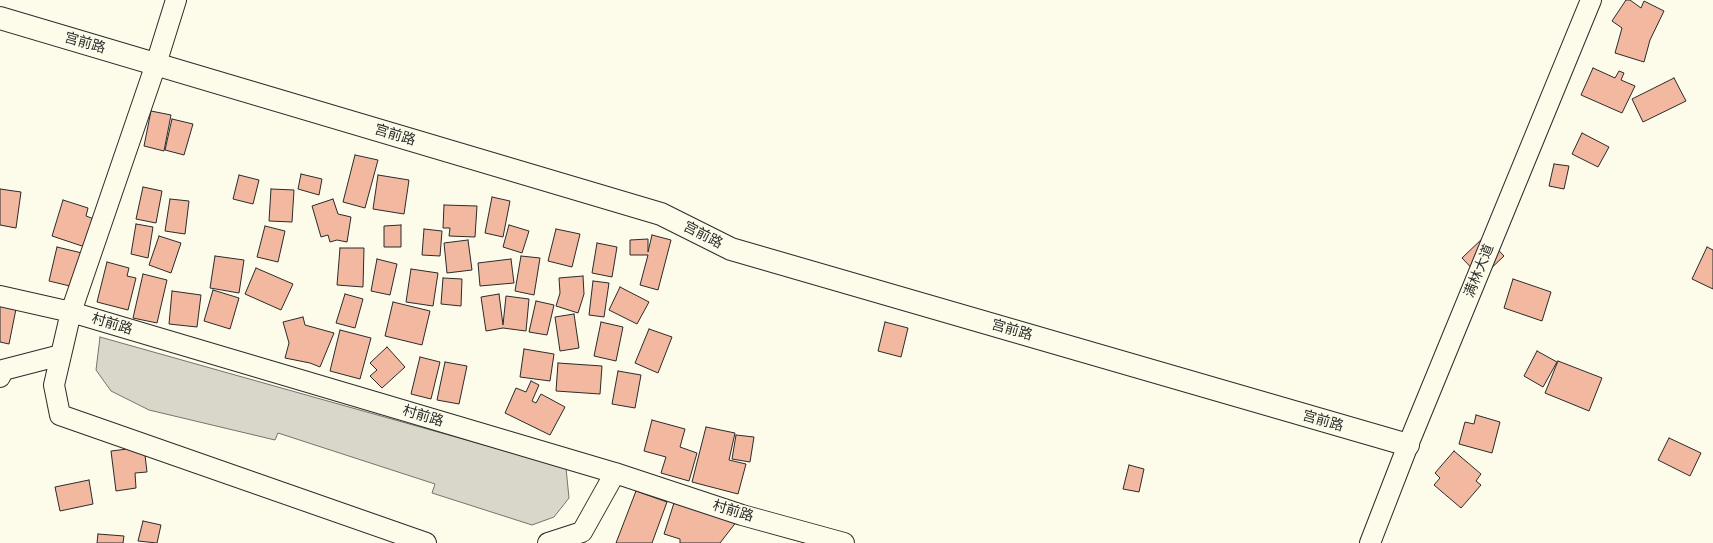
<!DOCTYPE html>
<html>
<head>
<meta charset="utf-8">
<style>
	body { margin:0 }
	canvas { display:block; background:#fdfbea }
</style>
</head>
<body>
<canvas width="1713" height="543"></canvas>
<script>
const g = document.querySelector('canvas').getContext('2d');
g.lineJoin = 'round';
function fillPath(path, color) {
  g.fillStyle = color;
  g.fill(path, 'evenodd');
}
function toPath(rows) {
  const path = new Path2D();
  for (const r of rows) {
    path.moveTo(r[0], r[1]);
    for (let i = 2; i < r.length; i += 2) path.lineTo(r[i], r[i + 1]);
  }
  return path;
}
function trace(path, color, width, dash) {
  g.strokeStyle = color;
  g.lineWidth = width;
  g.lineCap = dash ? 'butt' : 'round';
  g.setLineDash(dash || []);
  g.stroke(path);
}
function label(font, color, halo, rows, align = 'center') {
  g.font = font + ' Raleway,"Noto Sans SC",sans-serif';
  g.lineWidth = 3;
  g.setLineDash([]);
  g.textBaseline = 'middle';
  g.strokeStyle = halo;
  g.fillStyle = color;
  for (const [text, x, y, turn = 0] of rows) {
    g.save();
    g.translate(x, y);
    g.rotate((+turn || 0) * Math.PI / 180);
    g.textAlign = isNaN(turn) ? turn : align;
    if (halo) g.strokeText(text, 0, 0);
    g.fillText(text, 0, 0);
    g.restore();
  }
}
const water = toPath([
	[100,337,566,468,569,498,554,517,532,525,432,493,435,484,278,433,275,440,149,410,111,391,96,370,100,337]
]);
const building = toPath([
	[1626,0,1630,0,1641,8,1644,1,1664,11,1650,40,1644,62,1615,53,1622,28,1612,21,1626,0],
	[1593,68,1615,78,1619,71,1624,73,1621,80,1635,86,1622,113,1581,95,1593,68],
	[1674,78,1686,101,1643,122,1632,99,1674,78],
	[151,111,171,115,164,151,144,146,151,111],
	[172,119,193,124,184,155,165,150,172,119],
	[1582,133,1609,147,1598,167,1572,154,1582,133],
	[355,155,378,160,365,208,343,202,355,155],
	[1554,164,1569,166,1564,189,1549,186,1554,164],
	[301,174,322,179,319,195,298,189,301,174],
	[239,175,259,180,253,204,233,199,239,175],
	[378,175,409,180,404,214,373,209,378,175],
	[143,187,162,191,156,223,136,219,143,187],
	[0,189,21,192,16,228,0,225,0,189],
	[271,189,294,190,292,222,269,221,271,189],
	[492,197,510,201,503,237,485,233,492,197],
	[170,199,189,201,185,234,165,231,170,199],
	[333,199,338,214,351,217,347,242,337,240,330,242,328,235,321,237,312,206,333,199],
	[63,200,88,208,86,216,94,219,85,247,52,236,63,200],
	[444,205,477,206,475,237,449,236,450,228,443,228,444,205],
	[136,224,153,227,148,258,131,254,136,224],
	[401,225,401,247,384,247,384,226,401,225],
	[509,225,529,231,522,253,503,247,509,225],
	[265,226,285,231,278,262,257,257,265,226],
	[424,229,442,231,440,256,422,255,424,229],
	[556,229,580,234,572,267,548,261,556,229],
	[652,235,671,240,658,290,640,285,648,255,630,255,630,240,648,239,648,252,652,235],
	[159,236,181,243,171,273,149,265,159,236],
	[1485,236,1504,256,1481,278,1462,258,1485,236],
	[468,240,472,270,447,273,444,243,468,240],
	[597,243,617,247,612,277,592,273,597,243],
	[57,247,82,253,74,287,49,281,57,247],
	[1707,247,1713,250,1713,289,1692,279,1707,247],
	[340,248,364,248,363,287,337,285,340,248],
	[215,256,244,260,239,293,210,288,215,256],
	[521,256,540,258,534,295,515,291,521,256],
	[377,259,397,264,390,295,371,291,377,259],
	[511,259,514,283,480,286,478,263,511,259],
	[107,262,129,268,127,276,136,278,128,310,97,302,107,262],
	[256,268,293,284,281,310,245,294,256,268],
	[411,269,438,273,433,306,406,302,411,269],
	[143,274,167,280,157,323,133,318,143,274],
	[583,276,584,294,578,313,556,306,560,293,559,278,583,276],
	[443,278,462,279,461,306,441,304,443,278],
	[1513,279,1551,292,1542,321,1504,308,1513,279],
	[593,281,609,283,604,317,589,315,593,281],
	[620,287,649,302,637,324,609,310,620,287],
	[213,290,239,298,230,329,204,321,213,290],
	[172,291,201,295,197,327,169,324,172,291],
	[345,294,363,299,355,328,336,323,345,294],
	[499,294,503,325,506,296,529,299,526,331,503,328,486,331,481,297,499,294],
	[536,301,554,305,547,335,529,332,536,301],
	[393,302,430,311,422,345,385,336,393,302],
	[0,306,16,309,9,344,0,342,0,306],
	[574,314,579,348,560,351,555,317,574,314],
	[303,317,305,325,334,333,320,367,310,363,285,358,289,343,283,322,303,317],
	[601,322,623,327,616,361,594,356,601,322],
	[885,322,908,328,901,357,878,351,885,322],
	[649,329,672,337,658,373,635,363,649,329],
	[340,330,371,338,360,379,330,371,340,330],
	[387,347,405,367,382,388,370,376,377,370,370,363,387,347],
	[524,349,554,354,550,381,520,377,524,349],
	[1537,351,1557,362,1543,387,1524,376,1537,351],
	[420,357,440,362,431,399,411,394,420,357],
	[1558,361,1602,378,1589,411,1545,393,1558,361],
	[445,362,467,366,459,404,437,400,445,362],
	[558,363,602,366,600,394,556,391,558,363],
	[618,371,641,375,635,408,612,404,618,371],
	[531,381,539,385,532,401,536,403,541,394,565,407,550,435,505,413,516,388,526,392,531,381],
	[1476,415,1500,422,1492,453,1459,444,1465,422,1474,424,1476,415],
	[652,420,685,429,680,447,697,453,689,481,661,473,666,457,644,451,652,420],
	[706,427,735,433,729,460,746,464,738,494,692,482,706,427],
	[736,435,754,437,750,462,732,459,736,435],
	[1669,438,1701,453,1690,476,1658,460,1669,438],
	[144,447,147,472,135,473,136,488,116,491,111,451,144,447],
	[1454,451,1481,474,1476,481,1481,485,1461,508,1434,485,1440,478,1435,473,1454,451],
	[1129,465,1144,469,1139,492,1123,489,1129,465],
	[89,480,93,504,60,511,55,487,89,480],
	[636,491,667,502,652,543,616,543,636,491],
	[674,503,737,521,720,543,680,543,680,539,664,534,674,503],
	[143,521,161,525,157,543,138,541,143,521],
	[98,534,124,536,123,543,97,543,98,534]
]);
const minor = toPath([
	[176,0,156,64,71,312,54,385,60,415,426,543],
	[0,296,71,312,615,473,742,515,844,543],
	[0,377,3,370,61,355],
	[548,543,582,532,615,473],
	[1370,543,1408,445,1591,0]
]);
const tertiary = toPath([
	[0,18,661,214,731,249,1408,445]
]);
const streetNames = [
	["宫前路",85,43,16],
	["宫前路",395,135,17],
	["宫前路",703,235,27],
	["满林大道",1479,271,-68],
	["村前路",112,324,17],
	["宫前路",1012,330,16],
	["村前路",423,416,17],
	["宫前路",1323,421,16],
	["村前路",733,511,17]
];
fillPath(water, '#d8d7c9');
trace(water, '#74746e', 1);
fillPath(building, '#f2b8a0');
trace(building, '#2b2b2b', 1);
trace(minor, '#2b2b2b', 22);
trace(tertiary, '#2b2b2b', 24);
trace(minor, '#fdfbea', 20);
trace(tertiary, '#fdfbea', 22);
label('14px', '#2b2b2b', '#fdfbea', streetNames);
</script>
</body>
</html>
